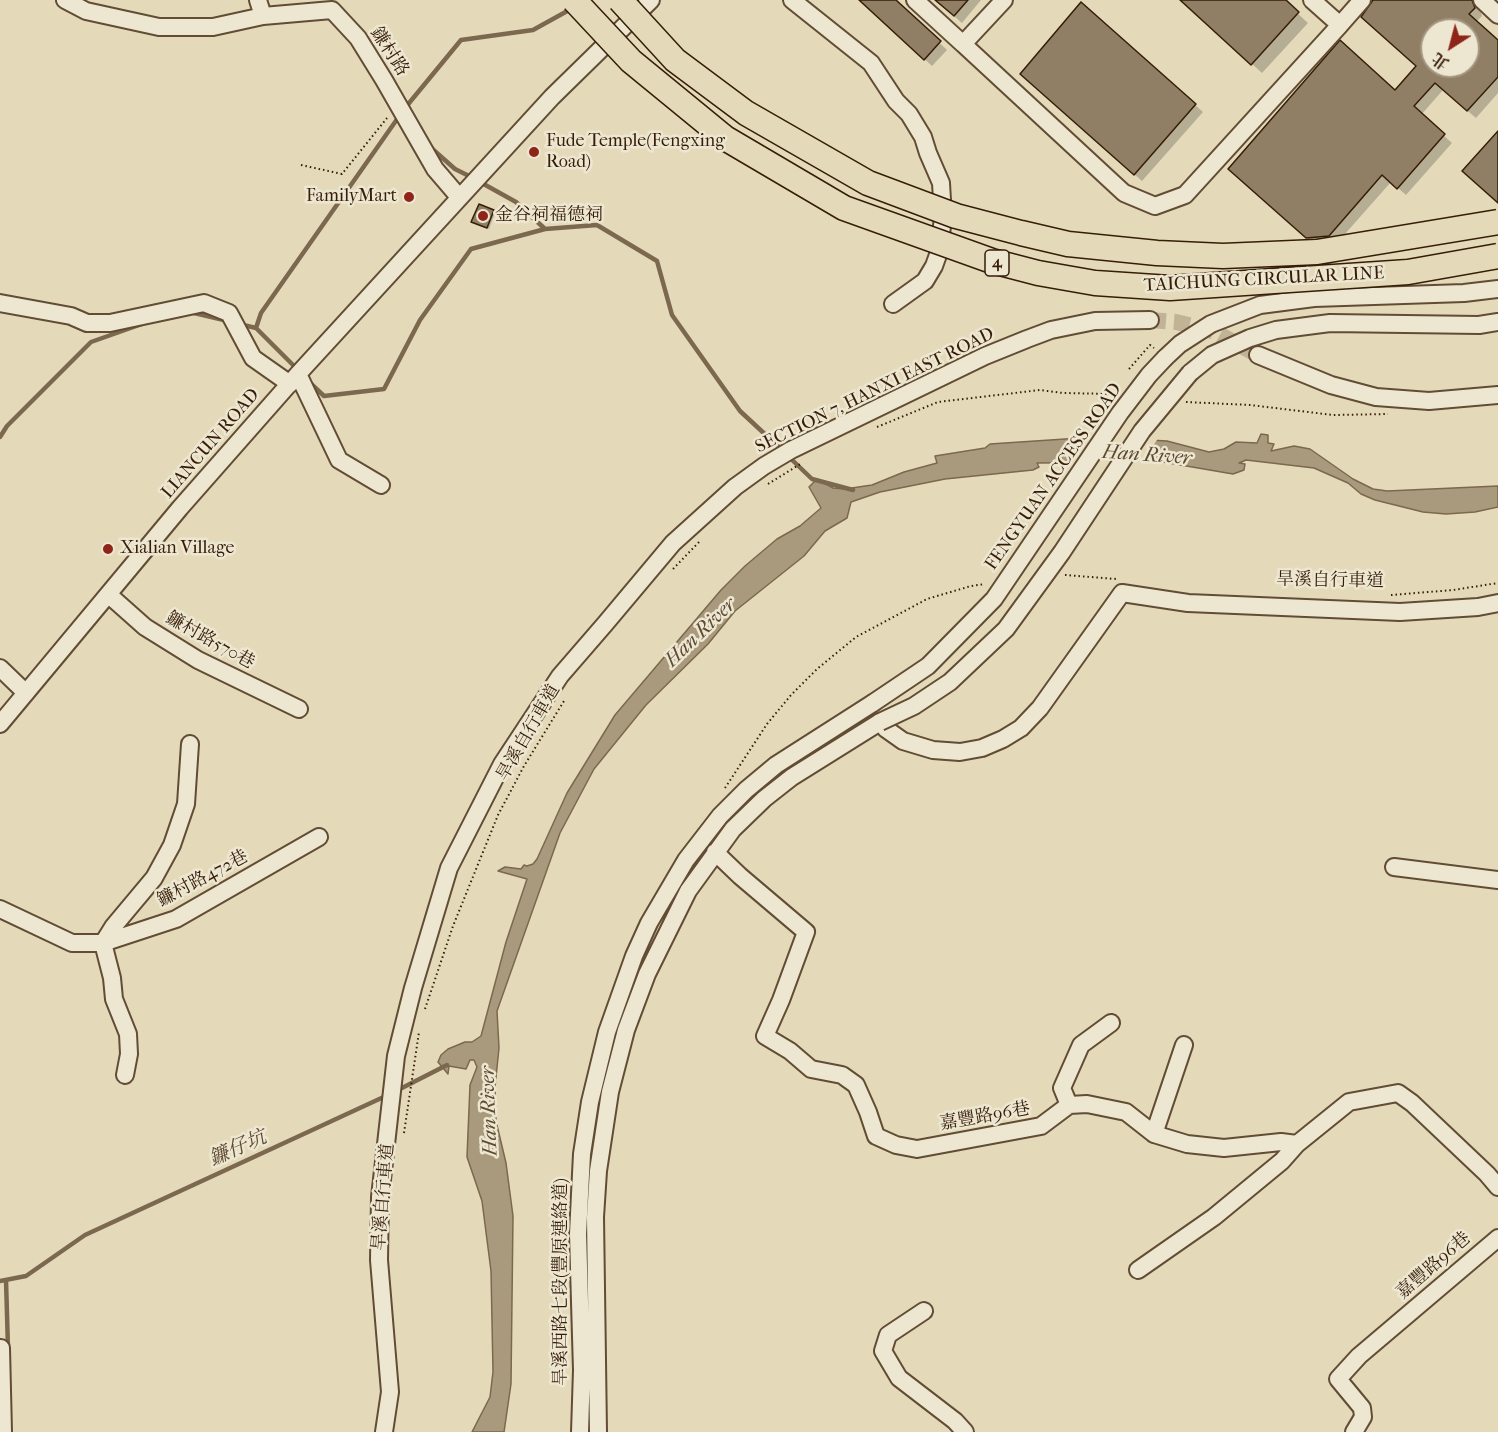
<!DOCTYPE html>
<html>
<head>
<meta charset="utf-8">
<style>
	body { margin:0 }
	#map { position:relative; width:1498px; height:1432px; overflow:hidden; background:#e4daba; font-family:"IM FELL French Canon","Noto Serif TC",serif }
	canvas { display:block }
	.north { position:absolute; left:1420px; top:18px; width:60px; height:60px; box-sizing:border-box; background:#ede7d2; border:2px solid #a49681; border-radius:50%; rotate:216deg; font-size:16px; font-weight:700; line-height:24px; text-align:center; color:#361d08 }
	.north::after { content:''; display:block; margin:auto; width:21px; height:27px; background:#8f2418; clip-path:polygon(50% 0,100% 100%,50% 72%,0 100%) }
</style>
</head>
<body>
<div id="map">
<canvas width="1498" height="1432"></canvas>
<div class="north">北</div>
</div>
<script>
const g = document.querySelector('canvas').getContext('2d');
g.lineJoin = 'round';
function fillPath(path, color) {
  g.fillStyle = color;
  g.fill(path, 'evenodd');
}
function toPath(rows) {
  const path = new Path2D();
  for (const r of rows) {
    path.moveTo(r[0], r[1]);
    for (let i = 2; i < r.length; i += 2) path.lineTo(r[i], r[i + 1]);
  }
  return path;
}
function trace(path, color, width, dash) {
  g.strokeStyle = color;
  g.lineWidth = width;
  g.lineCap = dash ? 'butt' : 'round';
  g.setLineDash(dash || []);
  g.stroke(path);
}
function label(font, color, halo, rows, align = 'center') {
  g.font = font + ' "IM FELL French Canon","Noto Serif TC",serif';
  g.lineWidth = 5;
  g.setLineDash([]);
  g.textBaseline = 'middle';
  g.strokeStyle = halo;
  g.fillStyle = color;
  for (const [text, x, y, turn = 0] of rows) {
    g.save();
    g.translate(x, y);
    g.rotate((+turn || 0) * Math.PI / 180);
    g.textAlign = isNaN(turn) ? turn : align;
    if (halo) g.strokeText(text, 0, 0);
    g.fillText(text, 0, 0);
    g.restore();
  }
}
const water = toPath([
	[1261,434,1268,435,1268,443,1274,444,1271,451,1294,446,1310,449,1353,479,1373,489,1387,491,1498,486,1498,507,1475,512,1446,514,1423,512,1375,500,1361,494,1348,483,1314,468,1246,460,1239,463,1245,464,1244,470,1233,474,1163,462,1037,463,1039,467,1033,470,945,479,880,492,851,502,847,518,825,531,804,556,735,611,708,644,646,705,594,769,560,833,497,1011,499,1048,495,1087,496,1121,506,1163,513,1216,511,1384,504,1432,472,1432,490,1397,493,1372,491,1271,482,1201,467,1157,470,1085,477,1067,474,1060,470,1060,466,1069,449,1066,448,1074,438,1062,441,1055,448,1049,465,1042,472,1042,481,1036,506,942,527,879,498,871,505,867,521,869,524,865,527,866,533,864,537,859,567,793,615,715,721,590,745,566,777,539,800,526,821,508,809,487,817,479,833,488,845,489,872,485,904,472,937,463,935,456,985,448,990,444,1095,437,1167,441,1209,452,1224,449,1236,442,1257,443,1261,434]
]);
const pier = toPath([
	[1086,434,1095,434,1159,437,1140,465,1066,465]
]);
const shadow = toPath([
	[861,0,894,0,947,50,932,66],
	[936,0,981,0,962,23],
	[1182,0,1283,0,1308,23,1262,73],
	[1375,0,1483,0,1479,7,1482,16,1476,22,1498,42,1498,93,1476,118,1443,90,1421,115,1452,143,1406,195,1391,182,1337,243,1316,246,1238,177,1395,92,1418,66],
	[1432,30,1468,30,1468,66,1432,66],
	[1082,4,1203,112,1142,181,1029,81],
	[494,211,495,213,489,229,473,222]
]);
const stream = toPath([
	[405,108,461,40,533,30,571,9],
	[429,146,455,169,473,178],
	[480,182,516,202,545,229],
	[190,312,228,321],
	[239,324,256,328,297,369],
	[256,328,261,313,400,115],
	[307,380,324,396,384,389,420,320,471,249,545,229,597,225,657,261,672,315,740,411,782,450],
	[0,437,7,426,91,342,142,324],
	[788,456,812,479,853,490],
	[396,1091,447,1065],
	[6,1280,8,1349],
	[0,1281,26,1276,85,1235,388,1095]
]);
const building = toPath([
	[859,0,896,0,941,41,924,60,859,0],
	[935,0,968,0,954,16,935,0],
	[1180,0,1286,0,1299,12,1251,65,1180,0],
	[1373,0,1472,0,1475,8,1469,14,1498,40,1498,77,1467,111,1435,83,1414,106,1445,134,1397,189,1382,175,1329,236,1306,238,1228,169,1340,40,1395,90,1416,66,1361,17,1373,0],
	[1432,30,1468,30,1468,66,1432,66,1432,30],
	[1081,2,1196,104,1134,175,1020,74,1081,2],
	[1498,131,1498,203,1462,171,1498,131],
	[479,204,494,210,487,228,471,222,479,204]
]);
const minorTunnel = toPath([
	[1150,320,1176,322,1213,331,1258,355]
]);
const path = toPath([
	[301,165,342,174,387,118],
	[1129,369,1150,345,1154,348],
	[1186,402,1250,405,1333,415,1388,414],
	[877,427,938,402,1040,390,1063,393,1114,394],
	[768,484,802,463],
	[673,569,700,541],
	[1065,575,1116,579],
	[1391,595,1453,590,1498,583],
	[725,788,767,724,791,695,817,669,856,637,927,599,971,586,985,584],
	[425,1009,453,926,498,815,524,766,564,701],
	[404,1133,419,1032]
]);
const minor = toPath([
	[65,0,86,11,159,27,213,27,263,16,332,10,358,38,384,80,435,169,459,197],
	[258,0,263,16],
	[792,0,871,63,896,101,909,114,923,137,928,153,941,183,943,217,939,252,934,266,925,281,893,304],
	[915,0,963,44],
	[1004,0,963,44,1124,193,1155,206,1185,195,1340,25],
	[1312,0,1340,25,1362,0],
	[1482,0,1498,15],
	[0,303,71,316,87,323,110,323,204,303,229,313,253,358,290,384],
	[1258,355,1331,385,1376,397,1429,401,1498,395],
	[1165,358,1180,344,1211,324,1260,305,1314,298,1464,293,1498,289],
	[1190,373,1212,355,1250,338,1276,330,1330,323,1479,325,1498,322],
	[298,374,339,460,381,485],
	[109,595,145,627,198,660,299,709],
	[0,668,26,693],
	[0,724,180,508,298,374,552,97,651,0],
	[715,852,740,876,806,932,781,1000,765,1036,790,1051,811,1069,842,1075,856,1085,868,1112,876,1136,896,1145,917,1149,1041,1126,1069,1105,1087,1104,1126,1112,1154,1134,1187,1144,1224,1148,1281,1142,1297,1144,1349,1102,1398,1093,1412,1103,1487,1174,1498,1187],
	[1394,867,1498,880],
	[0,909,72,943,103,943,176,919,319,837],
	[125,1075,129,1054,128,1034,114,999,112,978,103,943,113,927,154,878,172,845,186,804,190,744],
	[1069,1105,1062,1088,1081,1045,1111,1023],
	[1154,1134,1184,1045],
	[1138,1270,1214,1217,1282,1161,1297,1144],
	[924,1311,888,1335,883,1351,899,1378,955,1421,965,1432],
	[1,1348,3,1432],
	[384,1432,390,1392,379,1260,380,1197,396,1056,413,988,449,868,502,764,560,676,605,624,673,543,735,487,764,466,791,450,985,356,1027,339,1051,330,1095,321,1150,320],
	[580,1432,582,1370,578,1234,582,1154,590,1102,607,1032,634,956,649,923,686,860,720,816,746,790,776,765,873,703],
	[598,1432,595,1217,598,1171,610,1092,626,1030,647,974,688,891,733,829,764,799,792,777,880,722,886,729,903,741,933,750,960,752,982,748,1003,739,1021,728,1040,708,1122,593,1188,603,1400,612,1478,607,1498,603],
	[1354,1432,1363,1417,1362,1408,1338,1379,1359,1356,1498,1238]
]);
const minorBridge = toPath([
	[873,703,928,666,994,599,1120,413,1149,375,1165,358],
	[880,722,914,706,950,682,1006,629,1062,552,1142,431,1190,373]
]);
const highwayBridge = toPath([
	[574,0,631,61,725,138,844,208,992,261,1038,273,1095,283,1170,288,1408,272,1498,256],
	[620,0,675,60,746,113,868,183,956,216,1021,233,1068,244,1157,253,1223,256,1317,252,1498,222]
]);
const markers = [
	[534,152,6,"#8f2418"],
	[409,197,6,"#8f2418"],
	[483,216,6,"#8f2418"],
	[108,549,6,"#8f2418"]
];
const shields = [
	[997,263,24]
];
const shieldNames = [
	["4",997,263]
];
const streetNames = [
	["鎌村路",389,52,57],
	["TAICHUNG CIRCULAR LINE",1264,280,-3],
	["SECTION 7, HANXI EAST ROAD",875,391,-26],
	["LIANCUN ROAD",211,444,-49],
	["FENGYUAN ACCESS ROAD",1054,477,-55],
	["旱溪自行車道",1330,581,1],
	["鐮村路570巷",210,641,29],
	["旱溪自行車道",529,733,-60],
	["鐮村路472巷",203,879,-28],
	["嘉豐路96巷",985,1117,-10],
	["旱溪自行車道",384,1197,-85],
	["嘉豐路96巷",1434,1266,-41],
	["旱溪西路七段(豐原連絡道)",562,1282,-90]
];
const poiNames = [
	["Fude Temple(Fengxing",546,142],
	["Road)",546,163],
	["FamilyMart",397,197,"right"],
	["金谷祠福德祠",495,216],
	["Xialian Village",120,549]
];
const waterNames = [
	["Han River",1147,456,4],
	["Han River",701,633,-44],
	["Han River",490,1111,-92],
	["鐮仔坑",238,1149,-24]
];
fillPath(water, '#a99a7d');
trace(water, '#7b684e', 1.5);
fillPath(pier, '#e4daba');
fillPath(shadow, '#0003');
trace(stream, '#7b684e', 4.5);
fillPath(building, '#907f65');
trace(building, '#361d08', 1.5);
trace(minorTunnel, '#c1b496', 16, [16, 8]);
trace(minor, '#624c34', 20);
trace(path, '#361d08', 2, [1.5, 3]);
trace(minor, '#ede7d2', 16);
trace(minorBridge, '#624c34', 20, []);
trace(highwayBridge, '#361d08', 27, []);
trace(minorBridge, '#ede7d2', 16);
trace(highwayBridge, '#e4daba', 24);
for (const [x, y, r, color] of markers) {
  const dot = new Path2D();
  dot.arc(x, y, r, 0, 2 * Math.PI);
  g.fillStyle = color;
  g.fill(dot);
  trace(dot, '#ede7d2', 2);
}
for (const [x, y, w] of shields) {
  const box = new Path2D();
  box.roundRect(x - w / 2, y - 13, w, 26, 4.5);
  g.fillStyle = '#ede7d2';
  g.fill(box);
  trace(box, '#361d08', 1.5);
}
label('bold 16px', '#361d08', null, shieldNames);
label('18px', '#361d08', '#ede7d2', streetNames);
label('18px', '#361d08', '#ede7d2', poiNames, 'left');
label('italic 20px', '#5e4931', '#ede7d2', waterNames);
</script>
</body>
</html>
